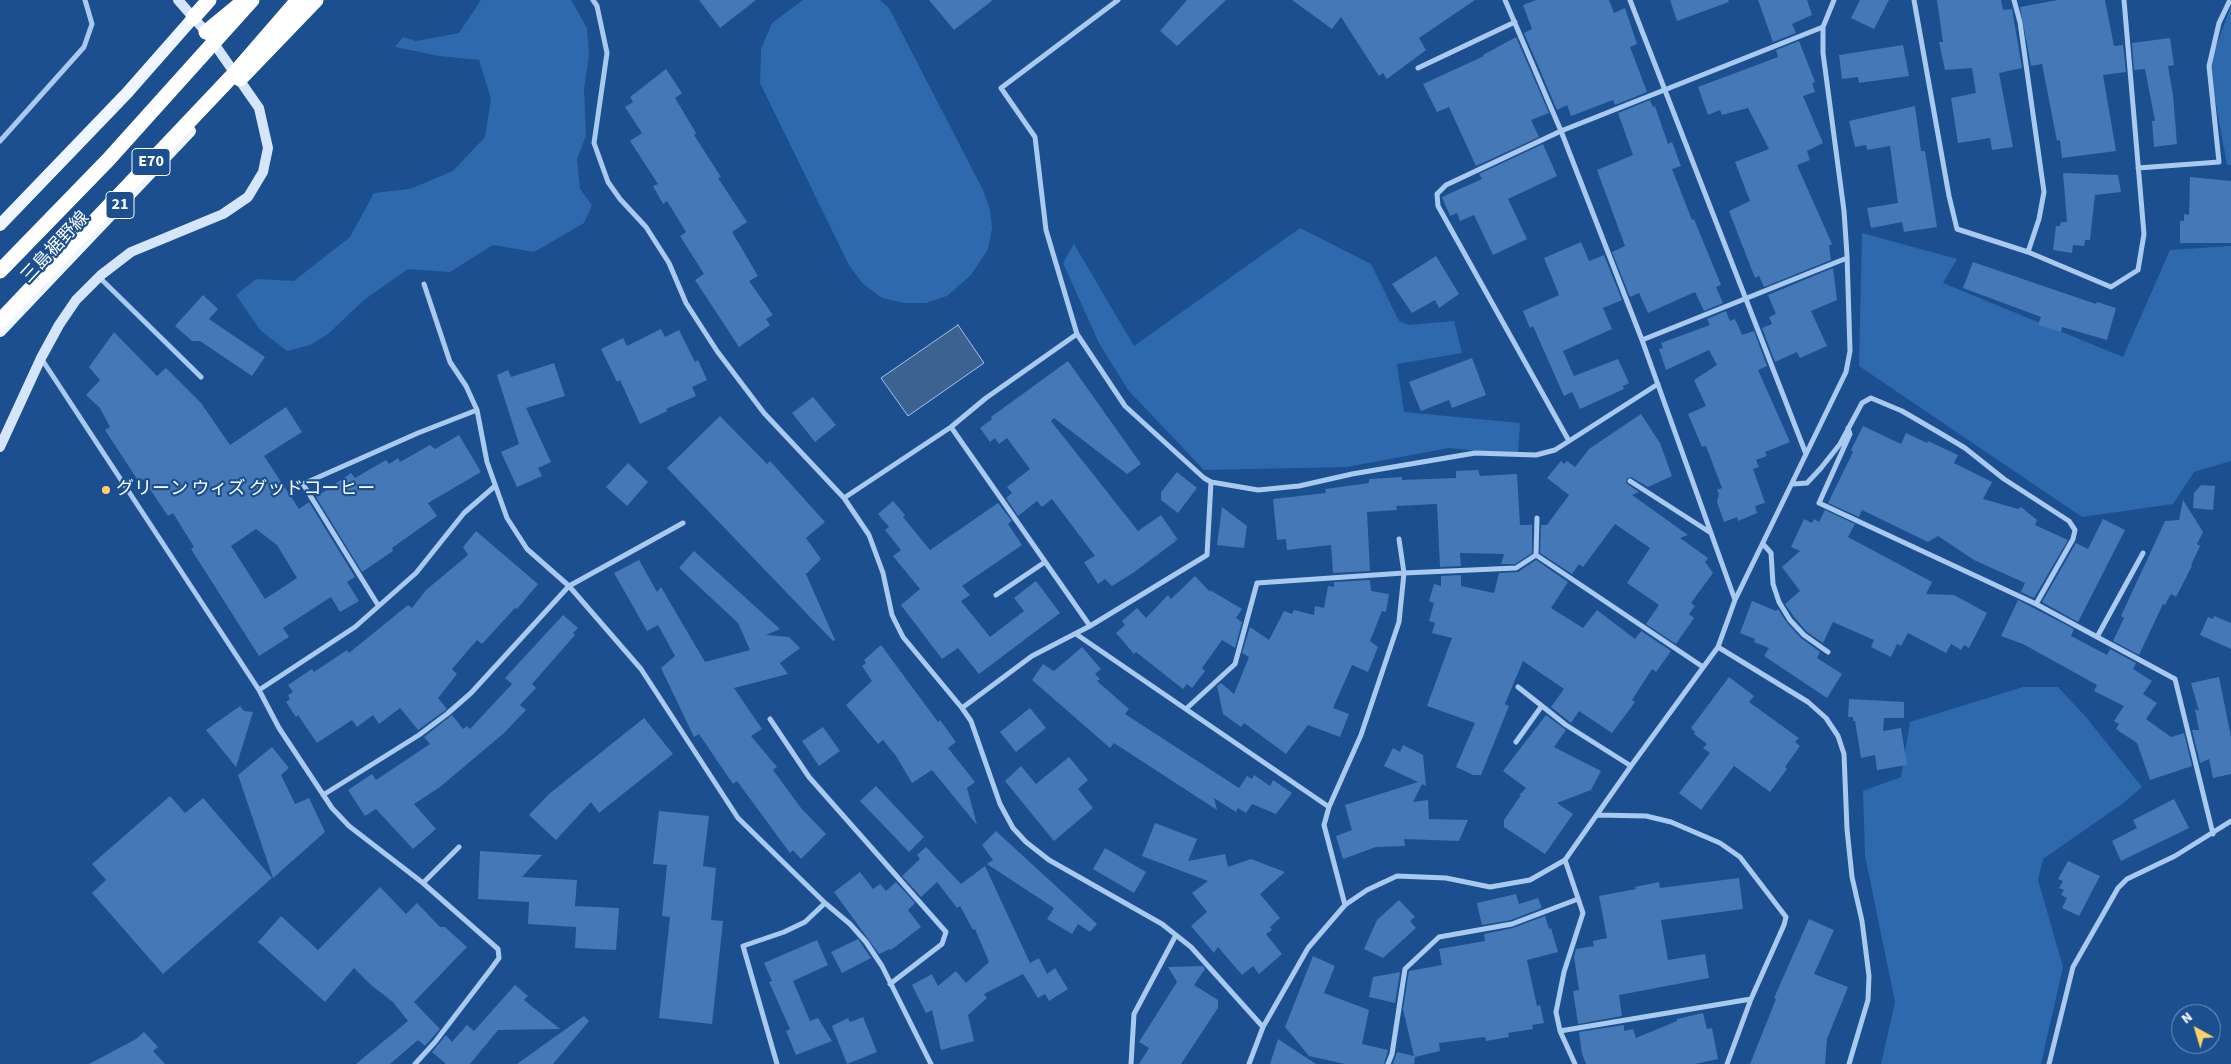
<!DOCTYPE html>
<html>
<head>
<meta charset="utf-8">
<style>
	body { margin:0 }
	#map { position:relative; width:2231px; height:1064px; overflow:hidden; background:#1b4f8f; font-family:"Source Sans 3",sans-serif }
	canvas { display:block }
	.north { position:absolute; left:2171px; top:1004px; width:50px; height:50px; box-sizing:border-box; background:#1b4f8f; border:1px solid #7695bc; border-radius:50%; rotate:321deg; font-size:14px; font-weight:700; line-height:20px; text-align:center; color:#fff }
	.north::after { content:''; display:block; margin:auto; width:18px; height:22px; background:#ffd166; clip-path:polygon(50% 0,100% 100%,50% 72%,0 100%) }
</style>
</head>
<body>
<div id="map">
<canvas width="2231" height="1064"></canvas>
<div class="north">N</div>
</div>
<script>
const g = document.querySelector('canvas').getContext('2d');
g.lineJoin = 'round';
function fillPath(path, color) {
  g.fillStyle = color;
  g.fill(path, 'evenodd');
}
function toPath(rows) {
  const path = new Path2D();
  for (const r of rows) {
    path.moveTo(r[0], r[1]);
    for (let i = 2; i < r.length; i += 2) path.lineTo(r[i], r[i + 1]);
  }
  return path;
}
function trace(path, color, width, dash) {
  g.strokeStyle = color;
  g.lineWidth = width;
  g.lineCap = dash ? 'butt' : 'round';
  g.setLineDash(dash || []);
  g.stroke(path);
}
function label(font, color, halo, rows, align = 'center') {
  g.font = font + ' "Source Sans 3","Noto Sans JP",sans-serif';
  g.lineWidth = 4.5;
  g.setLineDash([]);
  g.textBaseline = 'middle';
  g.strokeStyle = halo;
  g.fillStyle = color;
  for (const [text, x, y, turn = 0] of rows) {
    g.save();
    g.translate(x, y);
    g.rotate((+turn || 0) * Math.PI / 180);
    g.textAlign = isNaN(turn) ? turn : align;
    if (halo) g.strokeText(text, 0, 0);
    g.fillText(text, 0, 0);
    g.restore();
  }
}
const green = toPath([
	[481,0,571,0,587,28,589,55,584,89,586,136,577,159,580,189,592,205,584,223,534,252,493,245,450,272,408,269,364,300,328,334,310,345,287,351,260,330,236,295,256,279,294,281,350,237,374,193,410,189,453,171,485,137,491,99,479,60,439,56,395,47,403,37,416,41,459,33],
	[803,0,880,0,889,8,983,190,990,210,992,228,988,249,971,275,947,296,926,303,904,303,882,298,862,283,849,265,760,83,761,49,772,23],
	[2231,6,2231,165,2227,165,2209,66],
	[1300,228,1371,264,1399,321,1409,325,1454,321,1462,353,1397,364,1404,412,1520,423,1518,455,1449,448,1347,467,1204,470,1128,390,1099,343,1063,263,1074,244,1134,346],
	[1862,233,1957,259,1943,283,2123,357,2170,250,2231,246,2231,461,2194,472,2173,504,2082,517,1859,366],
	[2023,687,2058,687,2085,716,2142,787,2122,804,2043,859,2038,880,2063,967,2041,1064,1881,1064,1895,1002,1865,856,1863,791,1901,777,1910,722]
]);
const water = toPath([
	[958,325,984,363,908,416,881,378,958,325]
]);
const building = toPath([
	[699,0,756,0,720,28],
	[929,0,993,0,954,30],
	[1187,0,1226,0,1177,46,1160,31],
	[1292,0,1475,0,1419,38,1426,50,1387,79,1383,73,1379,76,1341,17,1332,29],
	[1536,0,1609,0,1614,13,1625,8,1637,44,1630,47,1647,92,1615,105,1613,100,1571,116,1567,105,1557,110,1524,33,1532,29,1523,5],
	[1670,0,1728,0,1729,2,1677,21],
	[1758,0,1807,0,1812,15,1792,24,1796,33,1773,42],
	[1860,0,1889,0,1874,29,1851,18],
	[1937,0,2001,0,2003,10,2012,9,2022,68,1999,73,2013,147,1992,150,1990,138,1958,143,1951,98,1976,93,1972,68,1945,70,1939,42,1943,42],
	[2058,0,2105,0,2114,46,2123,45,2126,72,2103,75,2116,151,2062,158,2060,140,2057,141,2042,64,2031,66,2020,7],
	[1516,37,1549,113,1531,120,1539,137,1476,166,1449,107,1437,112,1423,84,1484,56,1483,55],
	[2170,38,2174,65,2168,66,2173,95,2177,144,2154,147,2152,121,2155,121,2145,69,2134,70,2132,43],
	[1799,41,1815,82,1812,83,1815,92,1803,96,1823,143,1807,151,1810,160,1797,165,1832,244,1829,246,1831,260,1764,287,1759,276,1755,278,1729,211,1750,201,1735,162,1769,149,1748,108,1722,115,1720,110,1708,115,1698,87,1778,57,1776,50],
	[1903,45,1909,76,1859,83,1858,77,1842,79,1839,55],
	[666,69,682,93,675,98,696,133,694,135,721,177,718,178,747,222,732,232,758,276,749,281,773,315,766,319,770,325,739,347,695,280,704,274,680,236,686,232,667,201,663,204,653,186,658,184,630,141,642,133,625,107,633,102,630,97],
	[1650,100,1653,107,1655,106,1668,144,1672,142,1681,166,1672,169,1692,220,1694,219,1721,285,1716,287,1723,303,1704,311,1695,292,1648,313,1639,293,1630,297,1612,252,1625,246,1597,170,1633,155,1618,113],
	[1915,106,1921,151,1925,151,1937,227,1904,232,1902,222,1871,228,1867,208,1898,203,1890,146,1867,150,1866,145,1855,147,1849,121],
	[1543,144,1557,176,1508,199,1527,239,1493,255,1474,215,1460,221,1457,213,1450,216,1442,197,1482,179,1479,174],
	[2063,173,2118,175,2121,192,2095,195,2090,240,2085,240,2084,246,2073,245,2072,253,2053,250,2056,226,2060,226,2061,222,2067,222],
	[2190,177,2231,181,2231,243,2180,243,2180,221,2184,221,2184,214,2189,215],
	[1581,242,1589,261,1604,255,1622,300,1603,308,1612,329,1563,351,1574,376,1618,359,1629,383,1623,386,1624,389,1580,409,1572,392,1564,396,1533,326,1530,328,1523,311,1559,295,1544,258],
	[1436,256,1459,294,1439,308,1435,300,1412,313,1392,284],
	[1973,262,2096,304,2097,302,2116,308,2107,340,2062,327,2061,332,2038,325,2041,317,1963,288],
	[1833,268,1837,300,1811,311,1827,346,1800,358,1797,352,1775,362,1762,328,1772,324,1769,317,1776,314,1768,295],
	[203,295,218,309,209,319,265,357,252,376,200,341,192,341,175,326],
	[1726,311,1730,321,1735,319,1742,335,1754,331,1767,366,1758,370,1790,442,1765,452,1767,456,1756,460,1759,467,1753,469,1765,503,1755,506,1757,513,1738,521,1737,517,1724,522,1717,502,1719,494,1717,490,1722,488,1706,446,1702,447,1688,414,1706,406,1694,380,1717,365,1709,350,1666,370,1659,349,1663,348,1661,343,1710,325,1707,319],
	[661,329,665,337,679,330,695,362,698,360,707,380,692,387,696,396,666,409,667,411,640,424,620,380,617,382,601,349,623,338,627,346],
	[114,332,157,376,166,368,201,403,230,445,286,407,302,432,264,456,299,509,309,502,355,577,347,582,359,601,340,612,331,597,283,628,289,637,259,656,191,549,194,547,173,513,168,516,143,479,139,482,105,430,110,427,100,408,86,395,100,380,89,367],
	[256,529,277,545,297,578,265,599,231,546],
	[1472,358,1486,395,1452,408,1449,400,1421,411,1409,382],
	[1068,361,1141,464,1127,474,1054,418,1051,421,1138,531,1161,515,1178,540,1175,539,1176,541,1133,573,1112,586,1105,579,1098,584,1084,562,1095,556,1052,499,1042,507,1037,501,1018,516,1006,498,1012,493,1007,487,1030,469,1007,438,999,444,995,438,990,442,980,428,992,419,991,417],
	[554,363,565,396,526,408,551,462,538,468,542,476,517,487,501,452,519,444,497,375,508,370,511,377],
	[813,397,836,425,815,442,792,413],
	[1641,414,1660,443,1672,476,1648,487,1631,477,1627,478,1626,483,1639,492,1632,495,1688,535,1680,538,1708,558,1705,562,1713,573,1691,603,1695,606,1689,614,1694,618,1676,644,1646,624,1659,605,1627,583,1650,548,1615,524,1583,567,1579,564,1572,574,1540,553,1541,525,1547,525,1569,495,1547,478,1561,461,1564,464,1567,461,1575,467,1589,449],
	[720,416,767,464,770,461,825,522,806,538,821,559,806,574,835,640,833,641,667,468],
	[1863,426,1901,444,1906,433,1927,443,1928,441,1958,455,1954,463,1992,482,1983,499,2018,509,2021,507,2037,520,2035,525,2068,540,2034,598,2021,592,2025,583,1974,560,1938,536,1928,542,1862,510,1859,517,1828,503,1853,452,1851,450],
	[459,435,481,472,428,503,437,516,392,548,393,551,362,572,316,497,351,473,355,478,386,460,389,464,398,458,400,462,430,445,435,449],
	[628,463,648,482,627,506,606,487],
	[1478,470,1480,476,1517,474,1520,525,1532,525,1532,553,1515,564,1501,564,1504,554,1460,553,1461,566,1440,567,1437,504,1396,506,1397,510,1367,512,1370,571,1333,573,1331,545,1287,550,1286,539,1277,540,1273,499,1326,493,1325,489,1369,483,1369,479,1402,477,1402,480,1456,478,1456,471],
	[1177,472,1197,488,1178,513,1161,500,1161,492],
	[2201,485,2215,486,2213,510,2193,508,2194,493],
	[2183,500,2203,532,2197,544,2200,546,2191,565,2192,566,2176,597,2171,594,2165,605,2163,604,2139,655,2113,641,2124,618,2121,616,2165,521,2179,520],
	[893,501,905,515,903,517,930,550,998,503,1012,521,1008,524,1022,545,962,586,970,595,961,601,990,637,1024,611,1014,598,1036,581,1060,613,979,674,958,648,942,659,901,605,920,589,893,556,901,550,885,530,889,527,878,514],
	[1222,507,1247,526,1244,548,1217,545],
	[1825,510,1855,524,1848,537,1932,582,1926,594,1954,595,1987,613,1969,648,1964,645,1961,650,1951,644,1946,653,1908,633,1901,646,1897,644,1891,657,1871,647,1874,640,1833,622,1823,643,1807,632,1794,617,1785,604,1800,591,1782,567,1800,551,1791,547,1804,519,1812,523,1814,519,1819,522],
	[2103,519,2125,530,2078,622,2042,602,2076,543,2088,549],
	[476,531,538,584,517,609,515,608,482,644,477,640,452,669,457,674,438,698,447,709,418,730,400,708,379,724,373,715,357,727,352,720,317,743,298,715,296,717,286,702,290,699,288,695,293,692,288,685,312,669,314,672,347,650,349,653,408,605,412,608,426,590,468,555,463,547],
	[694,551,780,629,766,635,789,637,800,648,780,663,788,674,734,688,762,729,751,736,777,767,773,770,801,808,826,834,801,859,793,850,790,853,737,781,733,784,699,734,694,737,661,668,675,656,658,625,647,631,614,573,639,560,657,592,661,587,705,662,750,650,738,623,679,568],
	[1536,560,1568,582,1551,608,1583,628,1597,610,1635,639,1641,631,1671,651,1656,672,1652,669,1632,700,1635,702,1612,733,1579,711,1571,723,1551,707,1564,689,1523,661,1505,704,1509,706,1481,775,1473,775,1456,767,1475,723,1427,706,1452,638,1432,633,1435,623,1429,621,1434,603,1429,601,1434,584,1441,586,1441,576,1461,575,1461,586,1494,593,1499,573,1518,572],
	[1195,576,1210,592,1210,590,1242,609,1236,618,1242,622,1235,648,1222,640,1202,668,1205,671,1192,688,1187,684,1183,689,1136,652,1134,654,1116,633,1125,625,1122,621,1137,608,1146,618,1168,595,1171,599],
	[1370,580,1371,591,1389,594,1386,612,1382,611,1370,641,1378,647,1368,672,1352,665,1333,708,1349,714,1340,737,1308,725,1286,754,1244,723,1241,727,1223,714,1217,686,1221,683,1234,694,1249,657,1242,653,1250,627,1269,640,1284,611,1292,614,1294,610,1314,615,1315,606,1324,608,1328,586,1334,587,1334,582],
	[2018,600,2074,629,2071,636,2107,655,2110,649,2136,663,2133,669,2152,681,2143,694,2157,703,2146,719,2171,737,2184,733,2192,766,2150,780,2137,743,2116,729,2119,724,2114,721,2124,706,2094,691,2097,685,2023,644,2001,636],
	[1752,601,1776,611,1778,609,1787,623,1801,638,1820,652,1817,658,1842,674,1827,698,1764,656,1769,648,1754,642,1755,639,1740,633],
	[563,615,578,628,573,633,575,635,532,684,536,688,520,705,526,710,504,733,440,787,414,804,436,829,413,849,376,809,365,816,348,790,372,774,376,780,430,744,424,737,452,715,463,729,467,726,470,729,512,684,505,678],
	[2214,616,2231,623,2231,649,2200,635,2208,617,2213,619],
	[881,645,938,722,940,720,956,742,948,748,975,782,967,788,977,825,932,770,912,783,896,756,883,740,878,744,846,705,872,681,862,666,866,663,864,660],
	[1082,647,1101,669,1095,674,1100,679,1097,681,1129,709,1125,714,1239,788,1247,776,1252,779,1254,775,1270,786,1273,780,1292,793,1276,814,1252,804,1246,813,1238,808,1236,812,1214,798,1217,810,1114,743,1110,748,1032,680,1043,664,1054,671],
	[1729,677,1754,696,1749,702,1799,738,1795,742,1800,746,1785,767,1787,769,1770,792,1734,766,1701,810,1679,793,1710,753,1703,748,1707,744,1694,734,1695,732,1691,728],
	[2219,677,2231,737,2231,774,2213,778,2209,759,2200,763,2192,730,2199,730,2195,709,2199,711,2191,683],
	[1849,699,1904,702,1904,718,1884,718,1883,731,1901,728,1907,765,1877,770,1875,755,1861,758,1855,721,1853,721,1853,717,1848,717],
	[240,706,244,711,253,712,236,767,206,730],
	[1030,708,1046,728,1016,752,1000,732],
	[1546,715,1566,730,1554,747,1601,771,1591,790,1557,803,1573,814,1545,854,1504,827,1504,820,1521,795,1519,795,1526,788,1503,771],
	[644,718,673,754,599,813,591,802,556,840,529,815,549,794],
	[823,727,840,751,819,766,802,741],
	[1403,745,1423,755,1426,786,1422,784,1413,802,1428,800,1429,819,1468,820,1459,841,1404,839,1405,846,1376,847,1343,859,1336,836,1352,830,1345,805,1418,782,1384,766,1393,748,1400,752],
	[272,747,289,768,281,775,295,804,309,798,325,832,273,878,238,775],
	[1069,757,1088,780,1078,789,1093,808,1054,841,1005,781,1021,766,1036,784],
	[876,786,924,837,909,852,860,801],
	[170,796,185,813,203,798,272,878,163,974,92,893,106,880,92,864],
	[2174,799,2189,828,2121,861,2112,841,2137,828,2133,820],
	[659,811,709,816,703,866,716,868,711,920,723,921,712,1024,659,1018,670,917,662,916,667,865,653,864],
	[1155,823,1197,839,1188,861,1225,854,1228,867,1251,859,1285,872,1260,894,1280,918,1270,927,1272,930,1266,934,1282,954,1259,974,1253,966,1242,975,1218,947,1214,953,1191,926,1207,912,1192,893,1208,881,1142,856],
	[996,831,1097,924,1090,932,1078,924,1072,934,1047,919,1054,908,987,864,993,860,982,845],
	[926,847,961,884,985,866,1030,963,1039,958,1047,974,1055,968,1068,989,1049,1001,1045,994,1038,998,1023,974,984,994,987,998,968,1015,974,1041,941,1050,932,1010,926,1013,912,985,932,974,938,986,956,971,966,983,989,962,975,929,973,930,960,906,957,908,937,882,921,897,902,876,920,859,917,855],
	[1105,848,1146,872,1134,893,1093,869],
	[480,851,542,855,522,877,577,880,575,906,619,908,616,950,575,948,576,927,528,924,529,902,478,899],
	[2068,861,2100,876,2079,916,2062,908,2067,898,2061,895,2064,890,2059,888,2063,881,2058,879],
	[860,872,873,889,880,884,886,891,896,882,915,903,908,910,921,927,891,950,890,949,879,954,834,892],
	[1739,878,1743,909,1661,920,1668,960,1705,954,1709,978,1619,995,1622,1016,1578,1024,1573,991,1579,990,1574,957,1576,949,1594,946,1593,941,1607,938,1599,896,1636,889,1635,887,1659,882,1660,888],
	[380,887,406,914,417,903,440,927,445,927,467,947,414,1002,440,1029,425,1046,418,1040,390,1064,356,1064,408,1021,393,1002,371,985,354,968,325,1002,258,942,281,916,318,950],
	[1516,894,1519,904,1538,898,1542,908,1511,920,1482,925,1477,903],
	[1399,900,1415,917,1410,921,1416,928,1383,958,1364,949,1377,920],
	[1545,916,1549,929,1551,928,1558,952,1527,960,1537,1006,1540,1005,1544,1023,1532,1025,1533,1029,1508,1033,1509,1037,1486,1041,1485,1037,1439,1043,1440,1051,1415,1057,1414,1064,1393,1064,1397,1052,1414,1056,1403,1009,1409,971,1442,965,1439,949,1485,941,1484,934,1513,928],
	[1809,919,1834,930,1814,974,1848,987,1827,1039,1825,1064,1750,1064,1776,999,1774,998],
	[858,939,871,958,842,973,831,952],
	[817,940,828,965,793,981,810,1021,818,1018,832,1041,796,1055,786,1031,790,1029,769,982,772,981,764,963],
	[1313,956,1335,966,1324,993,1369,1010,1362,1044,1388,1050,1384,1064,1345,1064,1309,1056,1285,1027],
	[1203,966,1205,969,1194,985,1218,1000,1218,1008,1181,1064,1139,1064,1149,1048,1139,1042,1177,982,1168,967],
	[1400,972,1395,1003,1369,997,1373,977],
	[515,985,528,996,524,1000,560,1029,498,1030,470,1064,446,1064,432,1052,446,1035,452,1042,467,1025,474,1031],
	[1703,1013,1707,1029,1712,1028,1718,1059,1695,1064,1586,1064,1582,1054,1579,1032,1624,1025,1624,1031,1633,1029,1636,1038,1677,1021,1677,1019],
	[584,1016,589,1021,553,1064,517,1064],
	[863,1017,877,1052,847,1064,832,1026,848,1018,850,1022],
	[144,1032,158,1047,153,1051,165,1064,89,1064,136,1039],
	[1278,1039,1316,1064,1270,1064]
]);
const street = toPath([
	[593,0,597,6,607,53,594,143,608,182,620,199,646,227,669,263,686,303,717,351,764,413,844,498,869,535,883,573,892,615,903,637,962,708,971,721,1000,804,1013,828,1026,842,1049,860,1162,924,1191,947,1263,1027],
	[1118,0,1001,88,1035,137,1046,230,1077,334,1125,406,1204,478,1211,482,1258,490,1299,486,1352,474,1475,453,1536,455,1555,450,1658,384],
	[1505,0,1561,131,1642,340,1735,600],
	[1630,0,1806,454],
	[1914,0,1949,196,1957,229,2028,252,2111,287,2138,270,2144,234,2124,0],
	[2014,0,2020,22,2044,192,2039,219,2028,252],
	[1418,68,1515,22],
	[0,141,84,47,92,24,85,0],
	[2138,168,2219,162,2209,66,2219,23,2230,0],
	[99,277,201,377],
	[424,284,450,362,466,386,477,410,487,462,507,518,527,549,569,586,641,669,738,818,825,903,850,924,866,942,882,966,931,1064],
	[1642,340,1847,258],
	[41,358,259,690,279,728,332,808,349,826,423,883,498,949,499,958,491,969,435,1042,415,1064],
	[951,427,1090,626],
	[1848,428,1850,434,1819,503,2036,604],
	[1569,441,1438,206,1437,194,1446,185,1561,131,1823,27],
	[1630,481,1711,533],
	[1793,484,1807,483,1821,468,1840,444,1862,403,1871,398,1902,411,1945,436,1965,448,2004,479,2069,521,2075,530,2073,539,2036,604,2175,679,2213,834],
	[844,498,951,427,986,398,1077,334],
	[1399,539,1404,573,1516,568,1536,555,1537,518],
	[1763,544,1771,553,1773,584,1779,602,1790,620,1804,635,1828,652],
	[1536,555,1703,667],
	[996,595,1045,562],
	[378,605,303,484,418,433,477,410],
	[1076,634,1329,807,1324,825,1345,905],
	[2097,637,2143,553],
	[1718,647,1808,702,1826,718,1838,736,1844,754,1847,829,1852,877,1862,921,1869,976,1868,1000,1849,1064],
	[1518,687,1566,725,1631,766],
	[259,690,355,627,416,573,464,513,495,486],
	[962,708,1032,656,1090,626,1207,555,1211,482],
	[1187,708,1235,664,1257,583,1404,573,1399,622,1361,735,1329,807],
	[770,719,809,777,946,932,942,944,890,984],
	[1516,742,1541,707],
	[323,795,419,735,447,714,471,693,569,586,683,523],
	[1597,815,1646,816,1671,822,1720,843,1740,857,1786,917,1784,925,1751,999,1727,1064],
	[1565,860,1583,913,1564,972,1556,1012,1560,1031,1575,1064],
	[423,883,459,847],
	[1560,1031,1751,999],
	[777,1064,743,946,784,932,805,922,825,903],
	[1131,1064,1134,1014,1176,935],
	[1249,1064,1263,1027,1308,948,1345,905,1367,890,1397,876,1446,878,1490,887,1530,880,1565,860,1631,766,1718,647,1735,600,1846,372,1850,351,1847,255,1844,211,1823,53,1823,27,1834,0],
	[1388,1064,1392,1054,1405,969,1439,937,1512,924,1578,899],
	[2049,1064,2073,967,2118,888,2127,879,2175,856,2231,821]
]);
const secondary = toPath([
	[0,447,41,358,59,325,76,300,101,275,131,252,223,214,248,197,263,172,268,148,259,108,206,32,178,0]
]);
const primary = toPath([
	[0,225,127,93,193,18],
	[0,331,190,131]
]);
const highway = toPath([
	[193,18,209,0],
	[206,32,245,0],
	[240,79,316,0]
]);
const highwayBridge = toPath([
	[0,271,108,160,252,0],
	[0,321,234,74,298,0]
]);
const markers = [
	[106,490,5,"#ffd166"]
];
const shields = [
	[151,162,38],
	[120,205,28]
];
const shieldNames = [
	["E70",151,162],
	["21",120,205]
];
const streetNames = [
	["三島裾野線",56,248,-47]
];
const poiNames = [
	["グリーン ウィズ グッドコーヒー",116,490]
];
fillPath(green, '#2e69ad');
fillPath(water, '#3c6290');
trace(water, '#9cc4f0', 1);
fillPath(building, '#4478b7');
trace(street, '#a9c9ee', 5);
trace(secondary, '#d6e6fa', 10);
trace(primary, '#f0f6ff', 12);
trace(highway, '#fff', 15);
trace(highwayBridge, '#fff', 15);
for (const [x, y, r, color] of markers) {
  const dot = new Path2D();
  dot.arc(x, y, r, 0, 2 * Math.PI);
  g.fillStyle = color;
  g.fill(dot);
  trace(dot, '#1b4f8f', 2);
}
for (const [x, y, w] of shields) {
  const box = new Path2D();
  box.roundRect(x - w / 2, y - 13.5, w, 27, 4);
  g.fillStyle = '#1b4f8f';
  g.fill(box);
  trace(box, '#fff', 1);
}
label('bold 16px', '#fff', null, shieldNames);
label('18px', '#fff', '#1b4f8f', streetNames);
label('18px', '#fff', '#1b4f8f', poiNames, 'left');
</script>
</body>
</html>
